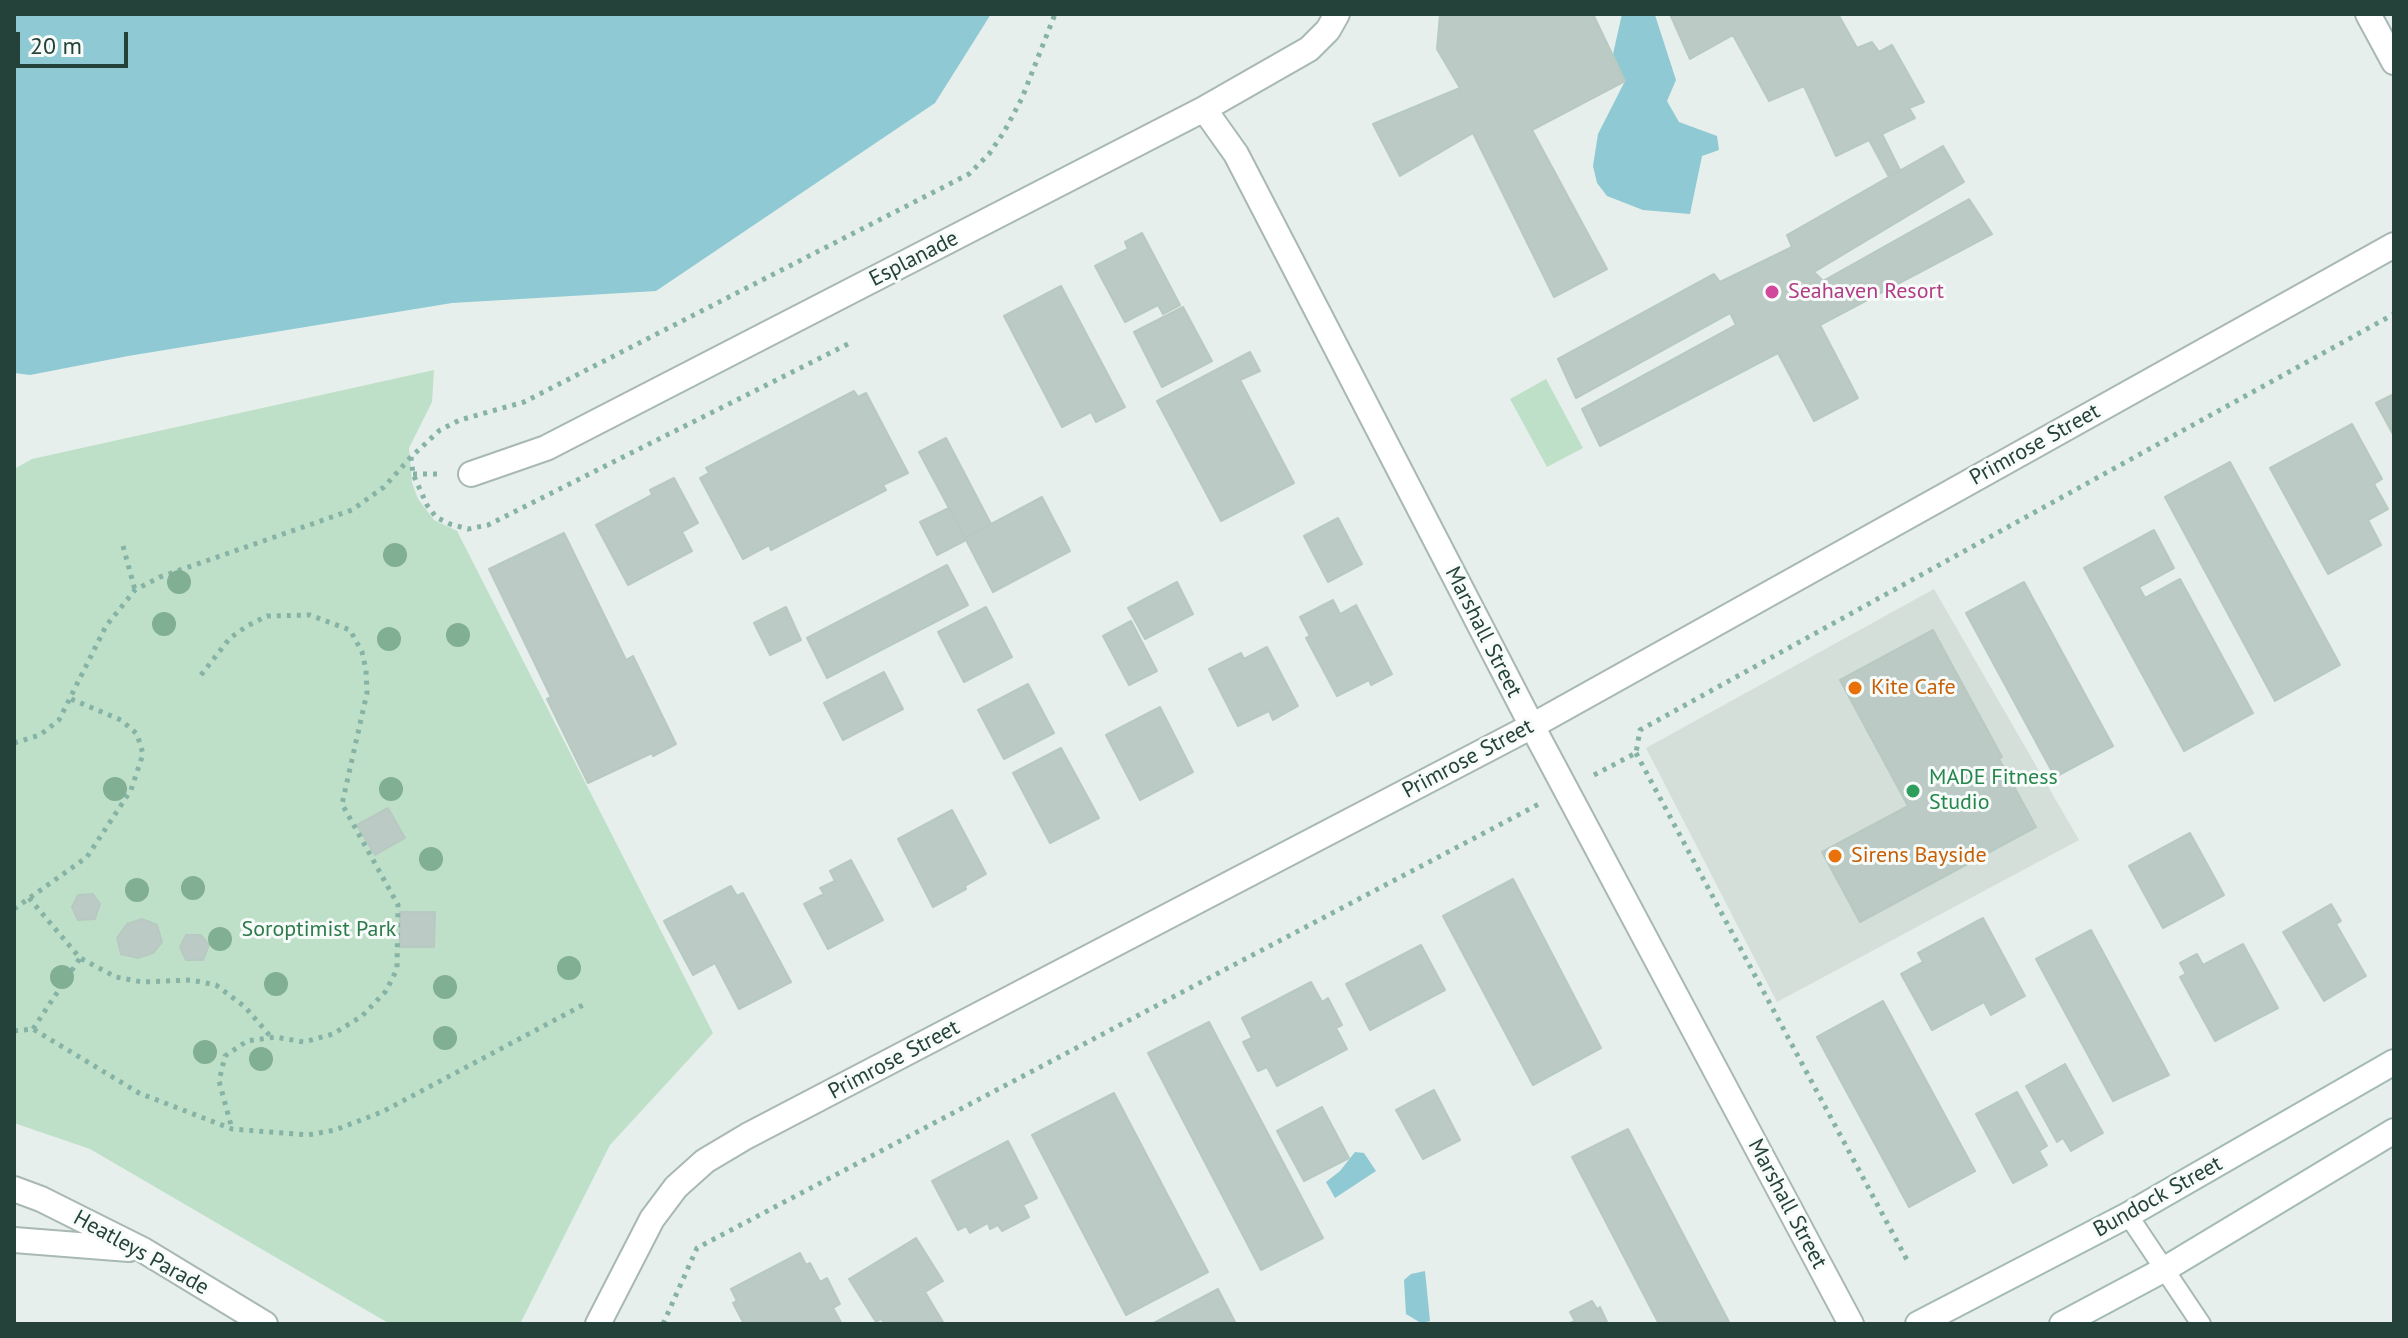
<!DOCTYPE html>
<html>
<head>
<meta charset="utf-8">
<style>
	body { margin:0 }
	#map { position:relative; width:2408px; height:1338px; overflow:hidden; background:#e6efeb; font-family:"PT Sans",sans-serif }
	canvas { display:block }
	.frame { position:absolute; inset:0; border:16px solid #24423a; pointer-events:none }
	.scale { position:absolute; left:16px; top:32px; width:112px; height:36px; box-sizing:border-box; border:4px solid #24423a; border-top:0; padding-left:10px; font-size:24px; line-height:28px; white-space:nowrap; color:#24423a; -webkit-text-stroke:6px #f7fbf9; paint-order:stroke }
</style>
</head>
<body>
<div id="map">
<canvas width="2408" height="1338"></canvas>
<div class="frame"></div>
<div class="scale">20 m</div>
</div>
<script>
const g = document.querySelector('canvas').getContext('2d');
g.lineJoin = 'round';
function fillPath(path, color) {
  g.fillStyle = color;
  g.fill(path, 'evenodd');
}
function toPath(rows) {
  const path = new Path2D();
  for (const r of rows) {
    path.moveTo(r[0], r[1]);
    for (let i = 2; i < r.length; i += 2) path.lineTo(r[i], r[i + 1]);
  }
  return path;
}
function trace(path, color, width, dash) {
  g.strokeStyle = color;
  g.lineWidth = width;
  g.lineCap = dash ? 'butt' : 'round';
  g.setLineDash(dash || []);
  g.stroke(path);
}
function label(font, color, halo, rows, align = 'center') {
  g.font = font + ' "PT Sans",sans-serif';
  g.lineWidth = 6;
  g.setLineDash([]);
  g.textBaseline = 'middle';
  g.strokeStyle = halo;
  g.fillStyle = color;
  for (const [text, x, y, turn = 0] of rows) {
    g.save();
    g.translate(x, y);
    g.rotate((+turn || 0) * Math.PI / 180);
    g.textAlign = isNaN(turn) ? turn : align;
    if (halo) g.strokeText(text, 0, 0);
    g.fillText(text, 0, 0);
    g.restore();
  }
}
const built = toPath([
	[1934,589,2079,840,1777,1002,1646,748]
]);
const green = toPath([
	[434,370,432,402,409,448,412,483,418,499,434,520,457,531,713,1033,610,1145,520,1324,390,1324,90,1149,14,1123,14,469,32,459],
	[1546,379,1583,448,1547,467,1510,399]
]);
const water = toPath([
	[14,14,991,14,935,103,656,291,452,303,128,356,30,375,14,373],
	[1622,14,1655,15,1676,80,1667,101,1679,122,1717,136,1719,150,1702,156,1690,214,1643,210,1607,196,1597,183,1593,166,1598,134,1625,81,1613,54],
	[1355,1152,1364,1153,1376,1171,1335,1198,1326,1182,1340,1171],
	[1425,1271,1430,1321,1421,1323,1406,1314,1404,1280,1411,1274]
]);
const building = toPath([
	[1440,14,1593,14,1625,81,1532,130,1607,269,1554,297,1473,133,1400,176,1373,124,1460,88,1437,49,1440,14],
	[1670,14,1838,14,1857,48,1872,42,1879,52,1892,45,1924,102,1909,108,1915,118,1882,134,1900,170,1889,177,1869,140,1836,156,1804,86,1769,101,1733,35,1690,59,1670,14],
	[1943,146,1964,182,1814,272,1823,281,1969,199,1992,234,1820,325,1858,398,1814,421,1778,353,1600,446,1582,409,1736,325,1730,313,1576,398,1558,359,1714,274,1720,282,1792,247,1787,235,1943,146],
	[1142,233,1180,305,1163,314,1158,305,1125,322,1095,266,1128,249,1125,242,1142,233],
	[1061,286,1125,407,1096,422,1091,412,1062,427,1004,316,1061,286],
	[1183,307,1212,361,1162,387,1134,332,1183,307],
	[1250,352,1260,371,1240,380,1294,483,1221,521,1157,401,1250,352],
	[854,391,858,397,866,393,908,473,883,485,886,490,771,550,769,545,743,559,700,478,709,473,706,468,854,391],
	[2394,394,2394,436,2376,403,2394,394],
	[2352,424,2382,479,2374,484,2388,509,2368,520,2381,545,2328,574,2270,468,2352,424],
	[946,438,991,524,965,538,919,452,946,438],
	[2230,462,2340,665,2275,701,2165,497,2230,462],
	[674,478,698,523,682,532,692,551,628,585,596,525,652,495,650,490,674,478],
	[1042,497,1070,551,993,592,965,538,1042,497],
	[949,508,966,540,937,555,920,522,949,508],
	[1338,518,1362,564,1328,582,1304,536,1338,518],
	[2154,530,2174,568,2139,587,2145,598,2180,579,2253,713,2184,751,2084,568,2154,530],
	[564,533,626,660,633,656,676,744,653,756,652,753,588,783,547,699,551,697,489,569,564,533],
	[947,565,968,605,827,678,807,638,947,565],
	[1177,582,1193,614,1145,639,1128,608,1177,582],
	[2024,582,2113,746,2055,777,1966,613,2024,582],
	[1333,600,1340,614,1356,605,1392,674,1371,685,1369,680,1337,696,1306,638,1310,636,1300,617,1333,600],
	[786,607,801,640,770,655,754,623,786,607],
	[986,607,1012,657,964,682,938,632,986,607],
	[1131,621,1157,671,1129,685,1103,636,1131,621],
	[1933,630,2002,757,1999,759,2036,827,1860,922,1822,852,1908,806,1840,680,1933,630],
	[1267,647,1298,706,1273,720,1269,711,1238,726,1209,669,1241,653,1244,659,1267,647],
	[884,672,903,709,843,740,824,703,884,672],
	[1028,684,1054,733,1004,759,978,710,1028,684],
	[1160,707,1193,772,1140,800,1106,735,1160,707],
	[1061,748,1099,818,1050,843,1013,773,1061,748],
	[388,808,405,838,375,855,357,825,388,808],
	[952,810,986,874,965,886,966,889,933,907,898,839,952,810],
	[2190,833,2224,895,2163,928,2129,866,2190,833],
	[851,860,883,920,828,949,804,904,824,894,820,888,835,881,830,871,851,860],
	[1513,879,1601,1048,1533,1085,1443,916,1513,879],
	[731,886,737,896,743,893,791,982,739,1009,715,963,693,975,664,921,731,886],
	[93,894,100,904,95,919,78,920,72,907,78,895,93,894],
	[2331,904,2341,921,2336,924,2366,976,2324,1001,2283,932,2331,904],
	[400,912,435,912,434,947,400,947,400,912],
	[1983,918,2025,996,1991,1015,1984,1002,1932,1030,1901,974,1923,962,1918,953,1983,918],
	[142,919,157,925,162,942,153,953,138,958,121,954,117,938,127,924,142,919],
	[2091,930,2169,1075,2113,1101,2036,959,2091,930],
	[186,935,201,935,209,945,203,960,186,960,180,947,186,935],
	[2243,944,2278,1008,2215,1041,2180,977,2186,974,2180,963,2197,954,2203,965,2243,944],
	[1421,945,1445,990,1370,1030,1346,984,1421,945],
	[1311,982,1322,1002,1328,998,1342,1025,1336,1028,1347,1049,1277,1086,1267,1067,1258,1071,1243,1042,1252,1038,1242,1018,1311,982],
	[1883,1001,1975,1171,1909,1207,1817,1037,1883,1001],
	[1209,1022,1323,1238,1261,1270,1148,1053,1209,1022],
	[2065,1064,2103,1133,2071,1151,2063,1138,2057,1142,2026,1086,2065,1064],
	[1434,1090,1460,1140,1423,1159,1396,1110,1434,1090],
	[2017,1092,2047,1146,2039,1151,2047,1165,2013,1183,1976,1114,2017,1092],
	[1114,1093,1208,1272,1126,1315,1032,1135,1114,1093],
	[1322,1107,1349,1158,1304,1181,1277,1131,1322,1107],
	[1628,1129,1729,1322,1725,1324,1659,1324,1572,1157,1628,1129],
	[1008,1141,1037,1198,1023,1205,1029,1217,1002,1231,998,1225,990,1229,988,1223,970,1233,966,1226,958,1230,932,1181,1008,1141],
	[916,1238,943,1281,925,1292,943,1322,885,1324,881,1319,876,1322,849,1279,916,1238],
	[800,1253,806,1265,810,1263,820,1282,827,1278,840,1304,833,1308,842,1324,744,1324,733,1303,737,1301,731,1289,800,1253],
	[1218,1289,1236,1324,1152,1324,1218,1289],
	[1592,1301,1597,1309,1600,1307,1608,1324,1568,1324,1575,1321,1570,1312,1592,1301]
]);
const path = toPath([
	[848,344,488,525,468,529,450,524,436,517,427,505,413,474,411,457,440,430,460,420,524,402,969,174,989,154,1004,132,1022,98,1055,14],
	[413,474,440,474],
	[123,546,135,590],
	[201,675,230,638,247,626,267,616,310,615,350,630,362,652,366,670,367,693,342,804,398,905,397,969,386,991,362,1016,333,1034,304,1042,275,1037,247,1041,225,1056,219,1081,232,1129],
	[14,743,40,735,59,720,106,626,135,590,160,577,352,510,384,487,411,457],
	[1636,753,1907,1260],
	[1594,775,1636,753,1640,730,2394,314],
	[29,898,80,958,116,977,142,982,191,980,216,985,245,1007,271,1037],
	[14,909,87,857,131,790,143,754,137,734,121,720,71,699],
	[33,1029,80,958],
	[14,1031,33,1029,139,1093,232,1129,308,1135,335,1130,382,1112,583,1005],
	[663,1324,697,1248,1539,804]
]);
const lane = toPath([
	[2128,1215,2201,1324]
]);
const street = toPath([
	[2368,14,2394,62],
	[1204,109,1236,154,1532,726,1851,1324],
	[471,474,546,448,1204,109,1309,49,1328,30,1337,14],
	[14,1189,41,1199,143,1250,265,1324],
	[14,1240,129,1249],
	[598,1324,652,1219,676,1187,705,1161,747,1136,1532,726,2394,245]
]);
const secondary = toPath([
	[1918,1324,2128,1215,2394,1062],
	[2062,1324,2165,1269,2394,1131]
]);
const trees = [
	[395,555],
	[179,582],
	[164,624],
	[458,635],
	[389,639],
	[115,789],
	[391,789],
	[431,859],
	[193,888],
	[137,890],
	[220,939],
	[569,968],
	[62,977],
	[276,984],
	[445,987],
	[445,1038],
	[205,1052],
	[261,1059]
];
const markers = [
	[1772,292,8,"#d1479c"],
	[1855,688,8,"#e8710a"],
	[1913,791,8,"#2e9e5b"],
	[1835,856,8,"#e8710a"]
];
const streetNames = [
	["Esplanade",914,259,-27],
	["Primrose Street",2035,445,-29],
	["Marshall Street",1483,632,63],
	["Primrose Street",1468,759,-28],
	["Primrose Street",894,1060,-28],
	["Bundock Street",2158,1197,-29],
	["Marshall Street",1787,1204,62],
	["Heatleys Parade",141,1253,29]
];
const hotelNames = [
	["Seahaven Resort",1788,292]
];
const foodNames = [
	["Kite Cafe",1871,688],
	["Sirens Bayside",1851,856]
];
const leisureNames = [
	["MADE Fitness",1929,778],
	["Studio",1929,803]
];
const parkNames = [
	["Soroptimist Park",319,930]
];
fillPath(built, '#d4dfda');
fillPath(green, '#bfe0c8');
fillPath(water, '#8ec9d4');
fillPath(building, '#bbcac4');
trace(building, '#b8c9c2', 2);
trace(lane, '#a8b8b2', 22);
trace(street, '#a8b8b2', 28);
trace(secondary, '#a4bbb3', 28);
trace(path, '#86b3a5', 5, [4, 6]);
trace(lane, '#fff', 18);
trace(street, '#fff', 24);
trace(secondary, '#fff', 24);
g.fillStyle = '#80af93';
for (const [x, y] of trees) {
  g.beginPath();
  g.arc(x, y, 12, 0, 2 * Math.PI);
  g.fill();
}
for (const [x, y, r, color] of markers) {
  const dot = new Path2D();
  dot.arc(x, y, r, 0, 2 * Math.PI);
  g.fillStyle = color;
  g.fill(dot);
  trace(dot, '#f7fbf9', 3);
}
label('22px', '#24423a', '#f7fbf9', streetNames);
label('22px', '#b23c85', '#f7fbf9', hotelNames, 'left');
label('22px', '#c56008', '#f7fbf9', foodNames, 'left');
label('22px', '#27864d', '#f7fbf9', leisureNames, 'left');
label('22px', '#2d7a4b', '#f7fbf9', parkNames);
</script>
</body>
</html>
